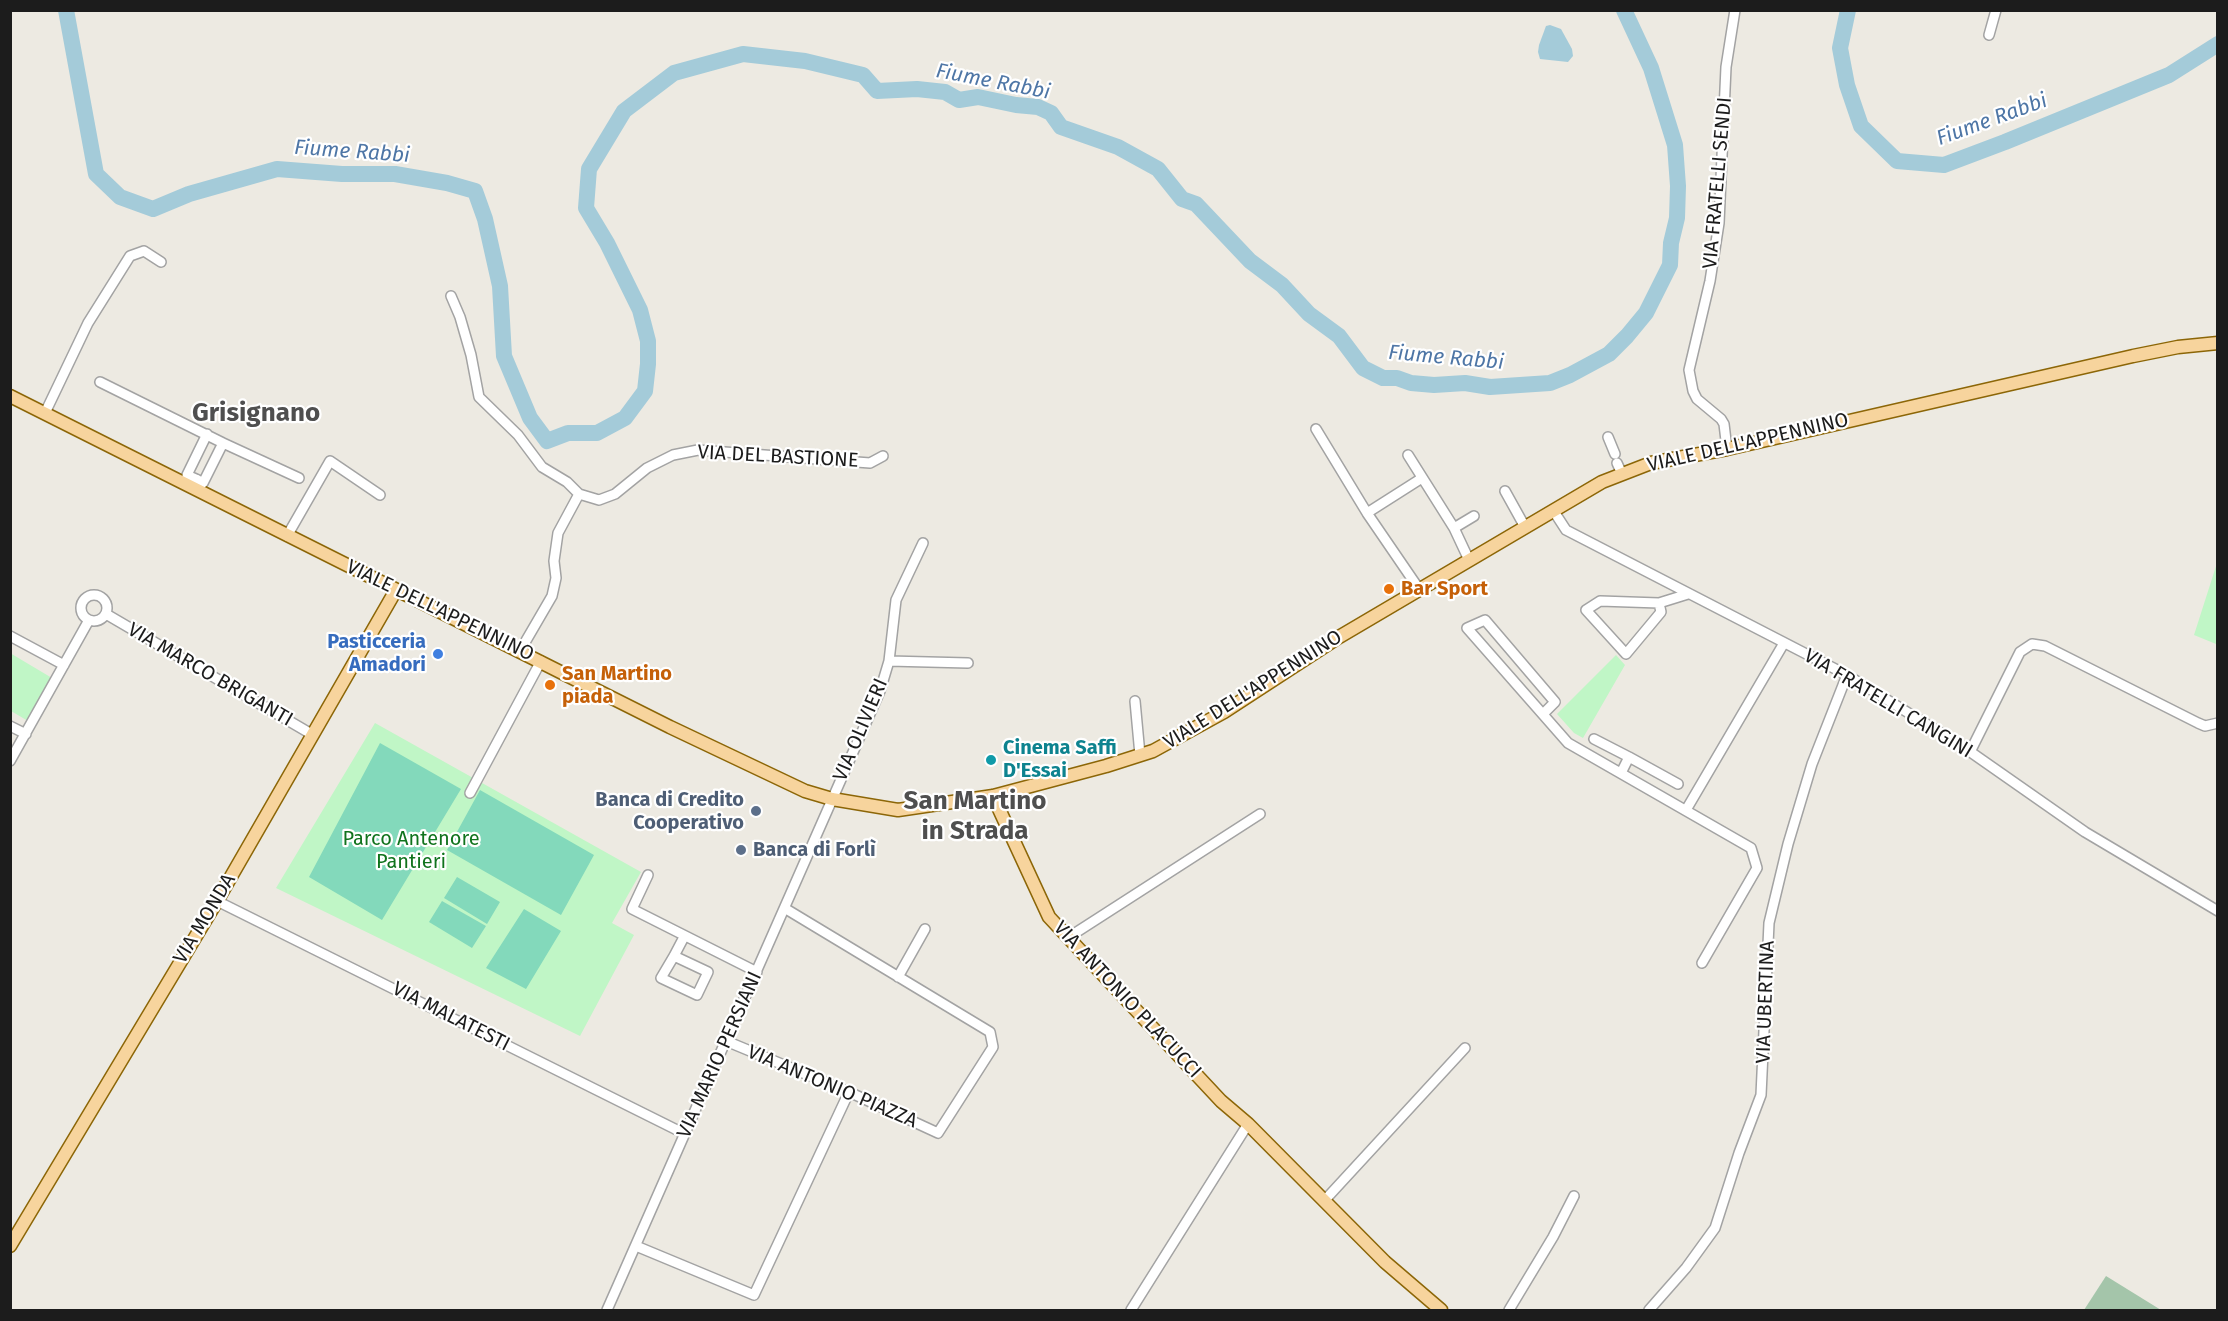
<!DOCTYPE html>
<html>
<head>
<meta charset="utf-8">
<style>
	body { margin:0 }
	#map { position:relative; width:2228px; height:1321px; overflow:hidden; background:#edeae2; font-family:"Fira Sans",sans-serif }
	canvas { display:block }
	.frame { position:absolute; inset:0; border:12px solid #1c1c1c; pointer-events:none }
</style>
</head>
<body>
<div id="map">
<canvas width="2228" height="1321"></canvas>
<div class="frame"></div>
</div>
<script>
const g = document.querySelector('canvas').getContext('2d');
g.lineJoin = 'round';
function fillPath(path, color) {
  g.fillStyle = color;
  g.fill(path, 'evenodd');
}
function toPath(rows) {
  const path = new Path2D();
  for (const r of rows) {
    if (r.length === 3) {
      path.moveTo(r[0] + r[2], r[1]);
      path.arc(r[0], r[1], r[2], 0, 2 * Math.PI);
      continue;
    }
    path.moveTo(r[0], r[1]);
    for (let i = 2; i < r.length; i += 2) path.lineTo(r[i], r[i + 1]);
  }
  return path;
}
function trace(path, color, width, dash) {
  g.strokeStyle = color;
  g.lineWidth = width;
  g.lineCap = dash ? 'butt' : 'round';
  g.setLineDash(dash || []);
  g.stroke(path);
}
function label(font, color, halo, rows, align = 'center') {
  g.font = font + ' "Fira Sans",sans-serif';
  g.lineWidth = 4.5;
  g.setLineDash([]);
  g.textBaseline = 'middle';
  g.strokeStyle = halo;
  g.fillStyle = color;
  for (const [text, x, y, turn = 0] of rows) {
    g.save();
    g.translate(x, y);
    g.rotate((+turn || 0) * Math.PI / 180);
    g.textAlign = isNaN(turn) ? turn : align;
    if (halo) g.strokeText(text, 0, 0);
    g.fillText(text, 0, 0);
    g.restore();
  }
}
const cemetery = toPath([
	[2106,1276,2161,1310,2084,1310]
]);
const park = toPath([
	[2217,563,2218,641,2216,644,2194,635],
	[10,653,52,678,28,721,11,711],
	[1616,655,1625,665,1583,738,1574,733,1557,714],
	[375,723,641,872,612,923,634,935,580,1036,276,888]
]);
const pitch = toPath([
	[380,743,461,789,382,920,309,877],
	[480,790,594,855,561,915,447,850],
	[457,877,500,902,487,924,444,898],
	[442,901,486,926,472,948,429,922],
	[524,909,561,931,526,989,486,968]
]);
const water = toPath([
	[1550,25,1561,29,1572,49,1573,56,1568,62,1540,59,1538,52,1539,45,1546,26]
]);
const river = toPath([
	[66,10,96,174,120,197,153,209,189,194,277,169,342,174,395,174,447,183,475,191,485,219,500,286,504,356,530,418,547,441,568,433,597,433,625,418,645,391,648,364,648,341,640,310,607,243,586,208,589,169,624,111,674,73,743,54,805,61,863,75,877,91,917,89,945,92,959,100,978,97,1016,105,1038,107,1051,113,1061,127,1118,147,1158,169,1182,199,1196,204,1250,261,1282,285,1309,314,1339,336,1363,368,1383,378,1397,378,1411,383,1434,385,1465,383,1490,387,1550,383,1570,375,1609,354,1627,336,1646,313,1670,265,1671,243,1677,218,1678,186,1675,145,1651,68,1624,10],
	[1848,10,1840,48,1847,85,1861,126,1897,161,1944,165,2005,142,2169,75,2218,44]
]);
const minor = toPath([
	[1989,35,1996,10],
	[451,296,460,317,471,355,479,397,518,435,542,467,567,482,579,494],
	[100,382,223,443,299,478],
	[45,413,88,323,130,256,144,251,161,262],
	[1316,429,1367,513,1419,589],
	[1608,437,1615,454],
	[1727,449,1724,424,1721,419,1697,399,1693,391,1689,370,1710,281,1719,223,1726,67,1735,10],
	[1408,455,1454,528,1469,560],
	[1617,463,1622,474],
	[196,479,187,475,207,434],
	[192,488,196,479,203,483,223,443],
	[1505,491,1525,527],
	[1553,510,1566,530,1847,675,1962,746,2085,832,2218,911],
	[1367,513,1422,478],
	[1454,528,1474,516],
	[287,536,330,461,380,495],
	[94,608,13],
	[1659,603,1661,612,1626,654,1586,610,1600,601,1659,603,1688,594],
	[106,614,313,735],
	[10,636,64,665],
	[520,651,552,596,556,578,554,561,558,533,579,494,599,500,615,494,647,468,673,455,698,450,870,463,883,456],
	[889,661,896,600,923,543],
	[1135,701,1140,755],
	[1543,714,1555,702,1485,620,1467,628,1568,743,1751,848,1757,868,1702,963],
	[10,726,26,734],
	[1594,739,1629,757,1621,773],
	[1970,752,2020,652,2032,644,2045,646,2198,723,2205,726,2218,723],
	[1629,757,1678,784],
	[10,761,89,620],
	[470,793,541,661],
	[1686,810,1784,643],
	[648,875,632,909,757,972],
	[217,901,685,1134],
	[1069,937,1260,814],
	[674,956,708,972,697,995,661,978,674,956,684,937],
	[898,977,925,929],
	[726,1041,849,1092,938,1133,993,1047,990,1032,786,909],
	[1324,1201,1465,1048],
	[636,1246,754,1295,849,1092],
	[607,1310,880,691,889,661,968,663],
	[1131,1310,1248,1124],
	[1509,1310,1553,1237,1574,1196],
	[1649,1310,1686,1268,1715,1228,1739,1153,1761,1095,1769,923,1788,844,1812,764,1847,675]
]);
const major = toPath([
	[10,396,670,727,805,791,832,799,898,810,993,796,1106,766,1153,751,1224,712,1339,637,1602,482,1651,463,1727,449,2133,356,2178,347,2218,343],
	[993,796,1049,917,1221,1101,1248,1124,1385,1262,1441,1310],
	[10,1246,217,901,396,590]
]);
const markers = [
	[1389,589,6,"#e8710a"],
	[438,654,6,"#3f7fe0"],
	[550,685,6,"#e8710a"],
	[991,760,6,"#0f9aa8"],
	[756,811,6,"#5c6f8a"],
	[741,850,6,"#5c6f8a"]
];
const streetNames = [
	["VIA FRATELLI SENDI",1718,183,-85],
	["VIALE DELL'APPENNINO",1748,443,-13],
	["VIA DEL BASTIONE",778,457,3],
	["VIALE DELL'APPENNINO",440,611,26],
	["VIA MARCO BRIGANTI",210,675,30],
	["VIALE DELL'APPENNINO",1253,690,-32],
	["VIA FRATELLI CANGINI",1888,704,31],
	["VIA OLIVIERI",861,730,-67],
	["VIA MONDA",205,919,-59],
	["VIA ANTONIO PLACUCCI",1127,1000,47],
	["VIA UBERTINA",1766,1002,-88],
	["VIA MALATESTI",451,1017,27],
	["VIA MARIO PERSIANI",720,1055,-66],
	["VIA ANTONIO PIAZZA",832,1087,23]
];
const foodNames = [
	["Bar Sport",1401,589],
	["San Martino",562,674],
	["piada",562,697]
];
const shopNames = [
	["Pasticceria",426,642],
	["Amadori",426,665]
];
const cultureNames = [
	["Cinema Saffi",1003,748],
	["D'Essai",1003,771]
];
const serviceNames = [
	["Banca di Credito",744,800],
	["Cooperativo",744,823],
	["Banca di Forlì",753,850,"left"]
];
const parkNames = [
	["Parco Antenore",411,839],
	["Pantieri",411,862]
];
const waterNames = [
	["Fiume Rabbi",993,82,11],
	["Fiume Rabbi",1992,120,-20],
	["Fiume Rabbi",352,152,4],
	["Fiume Rabbi",1446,358,5]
];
const districtNames = [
	["Grisignano",256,414],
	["San Martino",975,802],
	["in Strada",975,832]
];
fillPath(cemetery, '#a4c5aa');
fillPath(park, '#c0f6c6');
fillPath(pitch, '#83d9bb');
fillPath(water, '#a4cbd9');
trace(river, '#a4cbd9', 16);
trace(minor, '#a3a3a3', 12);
trace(major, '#8c6607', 15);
trace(minor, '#fff', 9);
trace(major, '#f7d49d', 12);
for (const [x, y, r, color] of markers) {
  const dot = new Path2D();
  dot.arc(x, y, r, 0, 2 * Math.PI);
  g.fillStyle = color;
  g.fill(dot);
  trace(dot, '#fff', 2);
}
label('20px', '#1c1c1c', '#fff', streetNames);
label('bold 20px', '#c56008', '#fff', foodNames, 'left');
label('bold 20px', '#366cbe', '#fff', shopNames, 'right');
label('bold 20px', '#0d838f', '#fff', cultureNames, 'left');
label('bold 20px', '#4e5e75', '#fff', serviceNames, 'right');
label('20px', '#10731d', '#fff', parkNames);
label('italic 21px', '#4e76a6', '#fff', waterNames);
label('bold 26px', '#4f4f4f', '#fff', districtNames);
</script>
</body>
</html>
